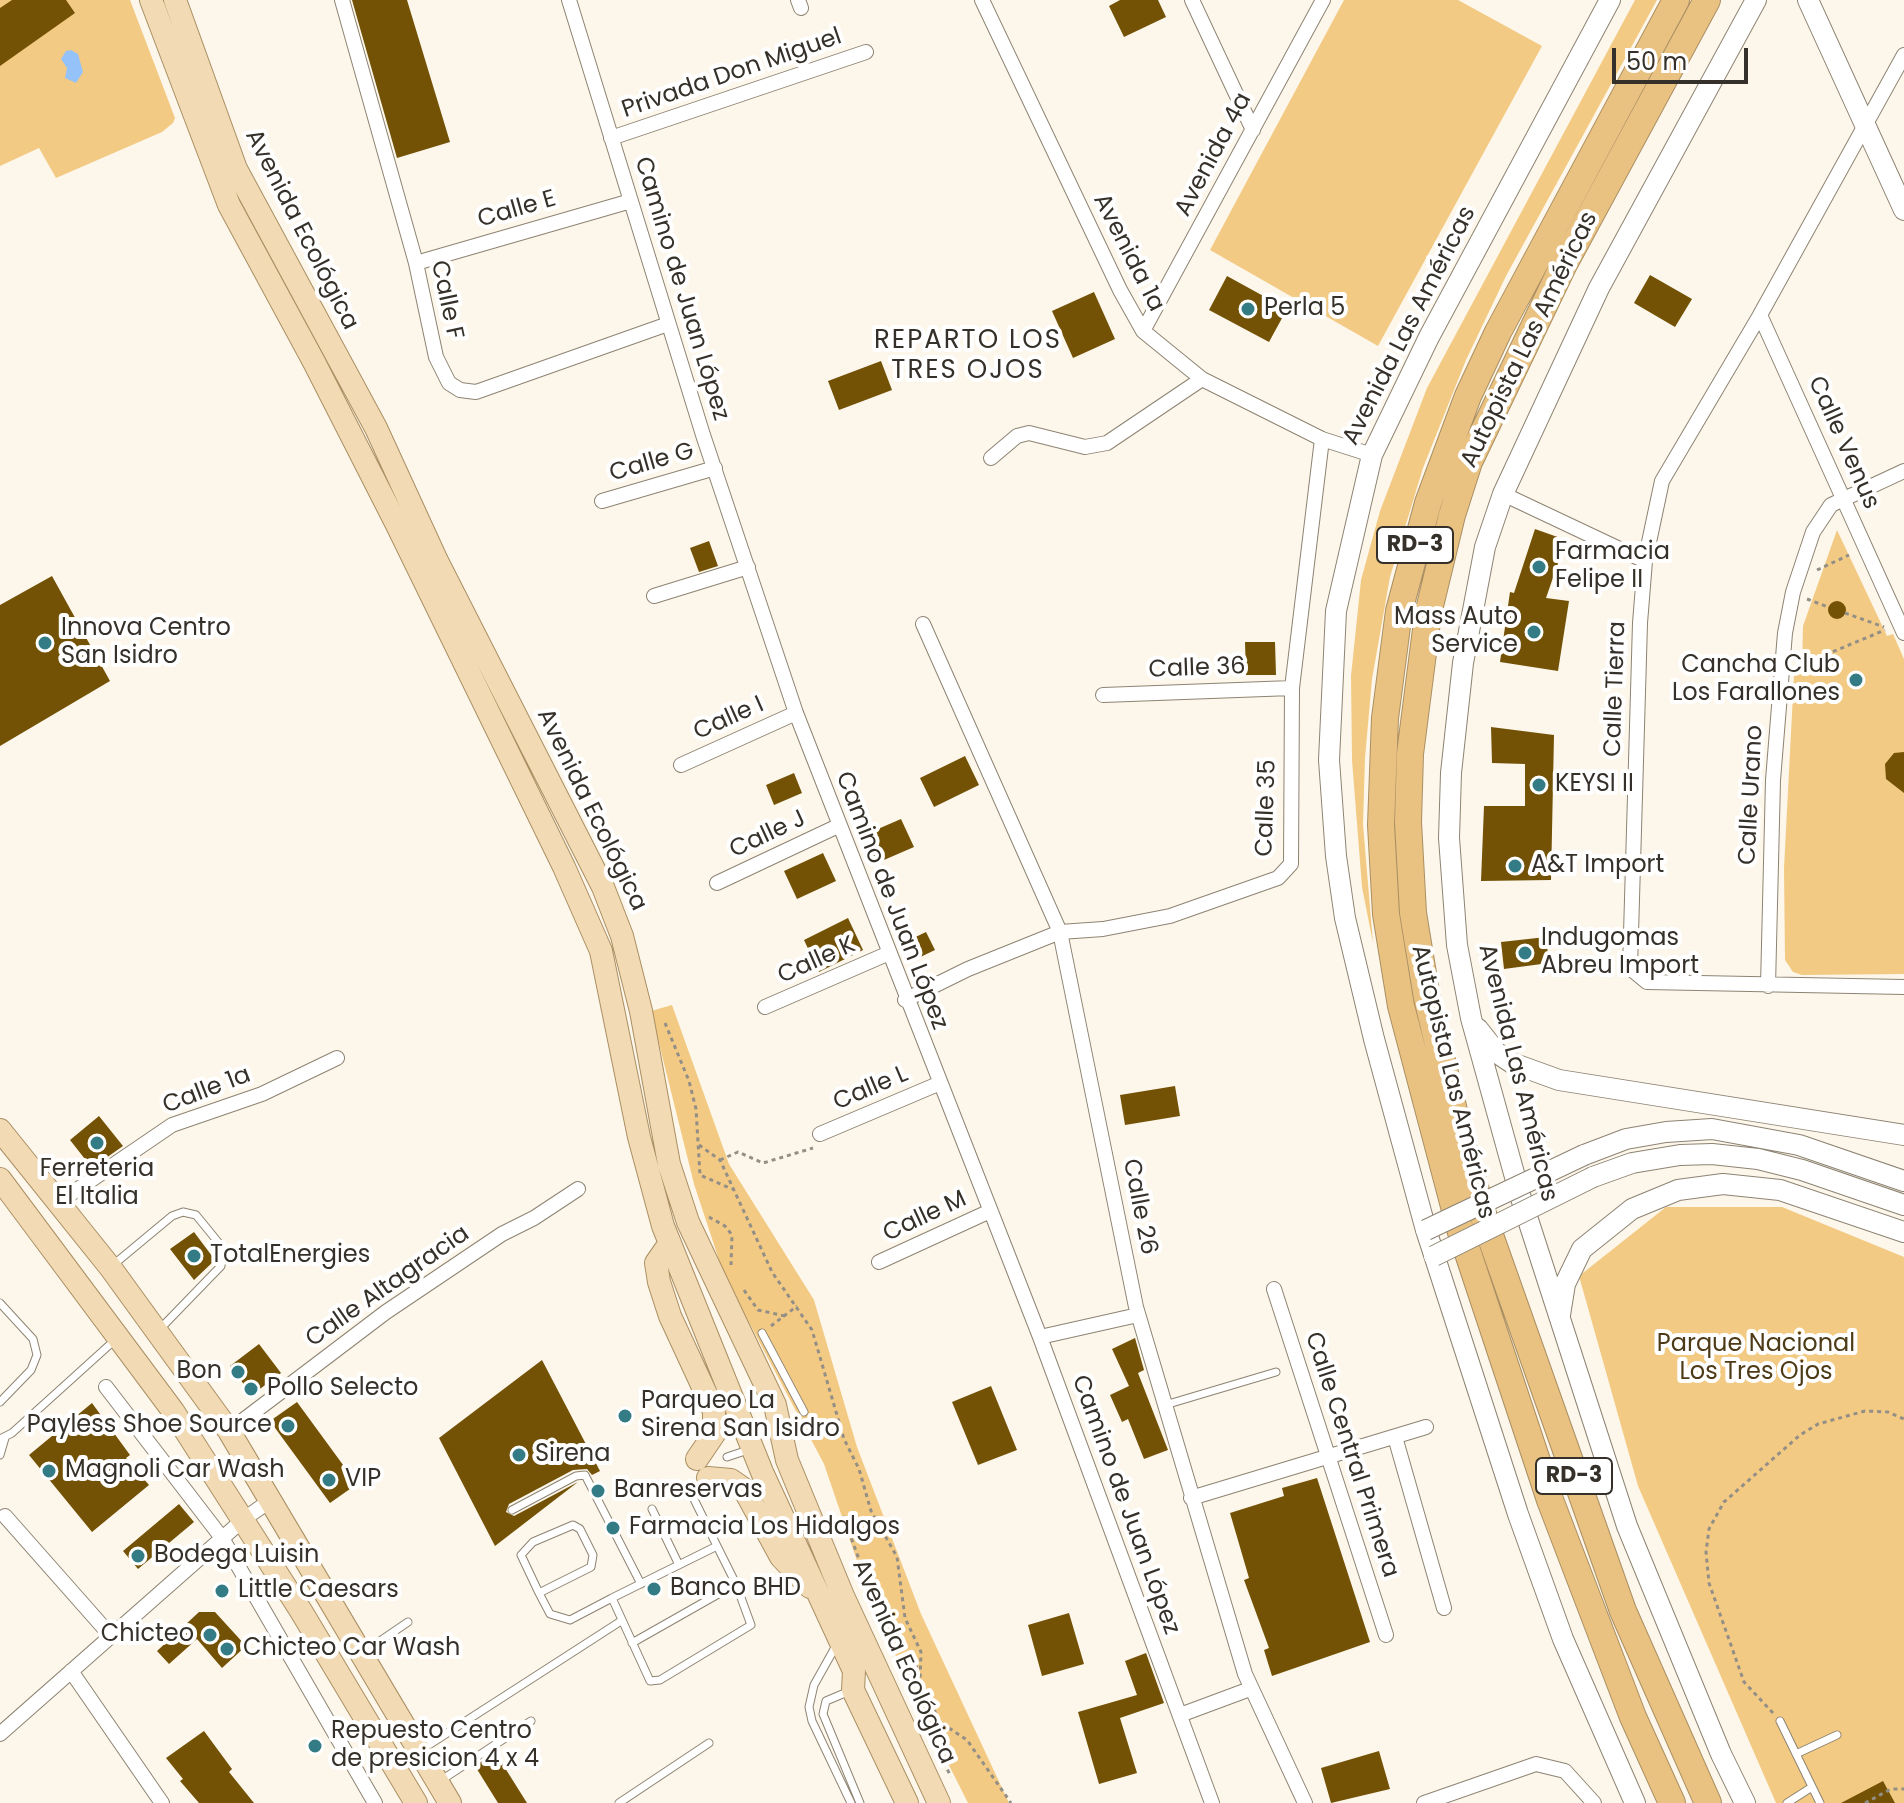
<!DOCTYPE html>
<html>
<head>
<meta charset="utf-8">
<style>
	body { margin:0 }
	#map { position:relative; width:1904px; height:1803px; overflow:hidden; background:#fdf7eb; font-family:Poppins,sans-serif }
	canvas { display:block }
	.scale { position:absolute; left:1612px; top:48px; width:136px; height:36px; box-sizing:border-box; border:4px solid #353029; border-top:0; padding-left:10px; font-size:24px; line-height:28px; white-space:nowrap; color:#353029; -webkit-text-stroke:6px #fff; paint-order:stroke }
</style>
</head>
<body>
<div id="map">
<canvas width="1904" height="1803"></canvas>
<div class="scale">50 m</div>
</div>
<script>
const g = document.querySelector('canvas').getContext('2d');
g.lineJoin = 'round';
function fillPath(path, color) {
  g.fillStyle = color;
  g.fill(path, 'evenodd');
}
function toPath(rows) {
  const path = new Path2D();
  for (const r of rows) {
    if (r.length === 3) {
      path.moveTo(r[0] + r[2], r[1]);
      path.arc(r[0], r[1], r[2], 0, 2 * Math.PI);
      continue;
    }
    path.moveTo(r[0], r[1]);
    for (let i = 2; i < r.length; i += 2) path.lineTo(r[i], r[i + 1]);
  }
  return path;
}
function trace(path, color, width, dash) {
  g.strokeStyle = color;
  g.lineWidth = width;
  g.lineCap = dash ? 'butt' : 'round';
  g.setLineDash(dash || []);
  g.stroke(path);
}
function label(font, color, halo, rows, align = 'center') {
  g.font = font + ' Poppins,sans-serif';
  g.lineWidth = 8;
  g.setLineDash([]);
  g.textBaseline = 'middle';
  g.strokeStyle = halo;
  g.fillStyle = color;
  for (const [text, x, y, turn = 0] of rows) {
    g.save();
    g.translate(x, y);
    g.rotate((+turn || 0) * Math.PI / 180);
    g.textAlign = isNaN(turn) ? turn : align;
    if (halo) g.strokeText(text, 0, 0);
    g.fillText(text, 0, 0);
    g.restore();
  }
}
const green = toPath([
	[0,0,130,0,175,118,173,123,162,132,56,178,39,148,0,166],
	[1344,0,1458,0,1542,46,1378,346,1210,250],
	[1635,0,1657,0,1506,276,1466,360,1423,468,1390,577,1372,679,1365,758,1363,824,1373,943,1362,887,1352,760,1351,676,1361,580,1380,511,1427,388],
	[1837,530,1887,636,1893,634,1904,659,1904,974,1802,975,1793,972,1785,960,1784,868,1794,675,1802,670,1803,626],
	[672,1005,729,1164,814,1300,857,1447,921,1614,1009,1803,968,1803,909,1686,867,1590,824,1464,724,1275,694,1184,651,1011],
	[1666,1207,1782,1207,1904,1257,1904,1803,1776,1803,1638,1486,1579,1276]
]);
const water = toPath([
	[71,50,78,54,83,72,76,83,65,78,67,68,61,59,66,51]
]);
const building = toPath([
	[12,0,66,0,75,13,0,66,0,8],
	[352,0,407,0,450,142,397,158],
	[1120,0,1158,0,1166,17,1124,37,1109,6],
	[1650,275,1692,299,1675,327,1634,303],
	[1227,276,1287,309,1269,342,1209,310],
	[1094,292,1115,339,1073,358,1052,311],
	[881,361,892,390,839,410,828,381],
	[1535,529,1566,540,1546,598,1569,601,1558,671,1500,662,1510,592,1514,593],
	[709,541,718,566,699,572,690,548],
	[52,576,110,681,0,746,0,605],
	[1837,610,9],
	[1245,642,1275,642,1276,675,1246,675],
	[1491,727,1554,735,1551,880,1481,881,1484,806,1525,806,1525,764,1492,763],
	[1904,752,1904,793,1886,779,1885,764,1894,753],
	[965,756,979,785,934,807,920,778],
	[794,773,802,793,774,805,766,785],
	[901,819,914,847,877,863,864,835],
	[823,853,836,881,797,899,784,871],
	[848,918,863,950,819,972,804,940],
	[926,932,935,950,912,961,903,943],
	[1546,937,1549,963,1504,969,1501,942],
	[1175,1086,1180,1116,1125,1125,1120,1095],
	[99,1116,123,1146,92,1168,70,1140],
	[194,1232,215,1260,194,1280,170,1249],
	[1135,1338,1144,1370,1138,1373,1168,1450,1144,1459,1128,1419,1122,1422,1110,1395,1129,1386,1112,1349],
	[259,1344,281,1373,252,1395,230,1366],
	[542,1360,600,1471,592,1475,587,1469,573,1470,509,1504,506,1512,514,1516,578,1482,495,1546,439,1438],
	[991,1386,1017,1450,978,1465,952,1402],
	[297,1402,357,1484,330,1503,270,1421],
	[92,1403,130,1455,126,1458,149,1485,92,1532,29,1455],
	[1317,1478,1370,1642,1272,1676,1264,1650,1269,1648,1244,1580,1249,1578,1230,1513,1284,1496,1282,1488],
	[179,1504,194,1522,138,1569,123,1551],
	[199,1612,215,1612,246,1646,222,1668,197,1639,169,1664,157,1651],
	[1069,1613,1084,1664,1042,1676,1028,1625],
	[1146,1653,1164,1703,1120,1718,1137,1773,1099,1784,1078,1712,1137,1695,1125,1661],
	[204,1731,232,1769,229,1772,254,1803,199,1803,180,1781,183,1779,166,1758],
	[1379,1751,1390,1789,1331,1803,1321,1768],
	[495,1752,527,1803,498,1803,475,1766],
	[1883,1781,1895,1803,1841,1803]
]);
const path = toPath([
	[1817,570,1849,555],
	[1807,599,1828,607],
	[1845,613,1884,627],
	[1796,667,1885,630],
	[665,1023,689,1081,696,1109,700,1175,732,1189],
	[699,1145,720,1160,772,1272,812,1330,844,1439,859,1469,871,1511,897,1557,905,1618,921,1652,920,1681,940,1722,967,1740,1011,1803],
	[720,1160,738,1152,763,1163,813,1148],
	[709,1217,725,1226,732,1235,731,1265],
	[744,1290,758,1310,785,1316],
	[771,1326,797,1306],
	[843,1516,870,1589,870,1603],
	[898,1665,918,1667],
	[1773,1713,1744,1682,1709,1583,1706,1552,1709,1529,1724,1502,1800,1435,1818,1424,1865,1411,1888,1412,1904,1419],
	[928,1731,940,1722],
	[937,1748,951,1777],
	[1865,1803,1891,1789,1904,1789]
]);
const lane = toPath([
	[113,1265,172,1216,183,1212,196,1215,218,1242,223,1254,221,1266,158,1331],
	[0,1303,33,1339,37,1355,31,1370,0,1402],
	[762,1333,804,1412],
	[1165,1405,1276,1372],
	[0,1439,12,1433,116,1339],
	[0,1455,5,1438],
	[727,1457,748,1450],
	[689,1489,717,1546,736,1584,751,1625,660,1680,650,1681,612,1598,717,1546],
	[652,1509,679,1565],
	[512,1510,576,1476,585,1475,641,1584],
	[539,1593,591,1567,593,1555,580,1529,573,1525,533,1542,521,1555,539,1593,550,1614,570,1620,612,1598],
	[632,1643,736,1584],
	[837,1644,814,1685,809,1707,812,1721,851,1803],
	[364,1652,408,1622],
	[852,1690,826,1701,823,1714,860,1803],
	[1780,1721,1820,1803],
	[421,1750,621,1621],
	[1796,1754,1837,1735],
	[440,1781,531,1721],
	[619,1803,709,1743],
	[1787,1803,1812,1787]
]);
const street = toPath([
	[342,0,416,263,436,357,449,383,460,390,476,392,668,324],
	[569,0,703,435,796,713,1040,1337,1212,1803],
	[798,0,801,8],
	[982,0,1120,290,1143,331,1202,379,1322,439,1372,455],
	[1192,0,1253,130],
	[1904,55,1760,315,1662,481,1645,561,1640,623,1630,968,1647,982,1904,987],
	[611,138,866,52],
	[416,263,631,201],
	[1760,315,1904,633],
	[1143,331,1323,0],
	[991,458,1017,436,1029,433,1085,447,1107,443,1202,379],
	[1503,494,1645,561],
	[602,501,715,468],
	[654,596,748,567],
	[923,624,1060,932,1136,1307,1245,1674,1305,1803],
	[1103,695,1292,688],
	[681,765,796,713],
	[717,883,838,826],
	[1768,986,1773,780,1785,633,1793,592,1813,532,1831,505,1904,471],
	[905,1000,968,969,1060,932,1103,929,1170,916,1278,878,1291,864,1292,688,1322,439],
	[765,1007,887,954],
	[820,1134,938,1084],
	[59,1202,172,1125,262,1094,337,1058],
	[879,1262,988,1212],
	[1274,1289,1386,1635],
	[1040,1337,1138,1315],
	[106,1387,222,1538,375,1803],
	[229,1431,386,1312,502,1234,534,1218,578,1189],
	[1395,1437,1444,1608],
	[1191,1498,1426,1427],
	[5,1516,111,1636],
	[71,1671,162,1803],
	[1180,1715,1250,1689],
	[0,1734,244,1519,271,1500],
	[1424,1803,1536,1764,1565,1771,1594,1803]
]);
const secondary = toPath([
	[1610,0,1429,337,1372,455,1336,611,1329,760,1336,856,1345,918,1374,1039,1426,1230,1518,1514,1563,1639,1635,1803],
	[1808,0,1904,210],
	[1478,1029,1497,1053,1512,1063,1559,1080,1904,1135],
	[1584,1155,1626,1139,1666,1132,1712,1129,1799,1145,1904,1181],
	[1593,1177,1632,1163,1680,1155,1712,1154,1758,1159,1802,1170,1904,1205],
	[1560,1315,1565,1284,1582,1249,1632,1209,1678,1190,1723,1184,1780,1190,1904,1232],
	[1745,1803,1721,1754,1627,1526,1520,1195,1471,1018,1457,945,1449,838,1451,773,1463,663,1485,547,1503,494,1599,288,1756,0]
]);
const primary = toPath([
	[151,0,229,205,314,362,397,525,564,867,601,951,639,1137,663,1226,762,1472,854,1671,853,1690,907,1803],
	[175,0,236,169,376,428,437,561,603,887,622,936,641,1011,669,1164,688,1222,775,1405,787,1460,843,1596,939,1803],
	[0,1130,110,1267,229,1431,450,1803],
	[0,1179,173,1411,301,1611,416,1803],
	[670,1243,656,1263,659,1282,670,1316,714,1411,714,1434,697,1459],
	[708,1478,731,1480,744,1489,781,1557,810,1587]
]);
const highway = toPath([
	[1707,0,1564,264,1469,462,1452,515,1428,614,1410,754,1408,822,1413,913,1427,998,1461,1140,1486,1224,1623,1611,1708,1803],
	[1672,1803,1633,1717,1550,1500,1460,1229,1401,1006,1386,914,1381,825,1385,718,1399,611,1428,503,1468,396,1498,332,1676,0]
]);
const secondaryBridge = toPath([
	[1426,1230,1584,1155],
	[1434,1256,1593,1177]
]);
const markers = [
	[1248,309,8,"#347c85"],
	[1539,567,8,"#347c85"],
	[1534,632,8,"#347c85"],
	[45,643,8,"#347c85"],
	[1856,680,8,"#347c85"],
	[1539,785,8,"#347c85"],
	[1515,866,8,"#347c85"],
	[1525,953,8,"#347c85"],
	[97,1143,8,"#347c85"],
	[194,1256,8,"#347c85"],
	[238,1372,8,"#347c85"],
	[251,1389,8,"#347c85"],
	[625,1416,8,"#347c85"],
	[288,1426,8,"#347c85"],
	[519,1455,8,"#347c85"],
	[49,1471,8,"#347c85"],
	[329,1480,8,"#347c85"],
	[598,1491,8,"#347c85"],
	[613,1528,8,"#347c85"],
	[138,1556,8,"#347c85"],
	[654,1589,8,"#347c85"],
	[222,1591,8,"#347c85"],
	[210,1635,8,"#347c85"],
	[227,1649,8,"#347c85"],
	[315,1746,8,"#347c85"]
];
const shields = [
	[1415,545,76],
	[1574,1476,76]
];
const shieldNames = [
	["RD-3",1415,545],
	["RD-3",1574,1476]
];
const streetNames = [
	["Privada Don Miguel",732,74,-19],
	["Avenida 4a",1214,155,-62],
	["Calle E",517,210,-16],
	["Avenida Ecológica",301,230,63],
	["Avenida 1a",1128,253,63],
	["Camino de Juan López",681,289,73],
	["Calle F",446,300,78],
	["Avenida Las Américas",1410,326,-63],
	["Autopista Las Américas",1530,340,-64],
	["Calle Venus",1843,443,66],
	["Calle G",652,463,-16],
	["Calle 36",1197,669,-2],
	["Calle Tierra",1616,689,-88],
	["Calle I",729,719,-24],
	["Calle Urano",1752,795,-87],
	["Calle 35",1267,808,-88],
	["Avenida Ecológica",591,810,64],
	["Calle J",768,835,-25],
	["Camino de Juan López",891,901,69],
	["Calle K",817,961,-24],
	["Avenida Las Américas",1517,1073,76],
	["Autopista Las Américas",1452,1082,76],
	["Calle L",871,1089,-23],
	["Calle 1a",207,1091,-21],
	["Calle 26",1139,1207,79],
	["Calle M",925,1217,-25],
	["Calle Altagracia",388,1287,-35],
	["Calle Central Primera",1351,1455,72],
	["Camino de Juan López",1125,1505,70],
	["Avenida Ecológica",903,1662,66]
];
const poiNames = [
	["Perla 5",1264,309],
	["Farmacia",1555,553],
	["Felipe II",1555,581],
	["Mass Auto",1518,618,"right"],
	["Service",1518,646,"right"],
	["Innova Centro",61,629],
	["San Isidro",61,657],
	["Cancha Club",1840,666,"right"],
	["Los Farallones",1840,694,"right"],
	["KEYSI II",1555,785],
	["A&T Import",1531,866],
	["Indugomas",1541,939],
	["Abreu Import",1541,967],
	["Ferreteria",97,1170,"center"],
	["El Italia",97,1198,"center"],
	["TotalEnergies",210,1256],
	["Bon",222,1372,"right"],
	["Pollo Selecto",267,1389],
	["Parqueo La",641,1402],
	["Sirena San Isidro",641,1430],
	["Payless Shoe Source",272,1426,"right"],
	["Sirena",535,1455],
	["Magnoli Car Wash",65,1471],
	["VIP",345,1480],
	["Banreservas",614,1491],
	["Farmacia Los Hidalgos",629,1528],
	["Bodega Luisin",154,1556],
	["Banco BHD",670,1589],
	["Little Caesars",238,1591],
	["Chicteo",194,1635,"right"],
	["Chicteo Car Wash",243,1649],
	["Repuesto Centro",331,1732],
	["de presicion 4 x 4",331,1760]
];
const parkNames = [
	["Parque Nacional",1756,1345],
	["Los Tres Ojos",1756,1373]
];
const neighbourhoodNames = [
	["REPARTO LOS",968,341],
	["TRES OJOS",968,371]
];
fillPath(green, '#f3ca83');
fillPath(water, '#96c2fa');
fillPath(building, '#735206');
trace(lane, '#8d8372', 9);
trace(street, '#8d8372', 16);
trace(secondary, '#8d8372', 22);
trace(primary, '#aa8f63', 24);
trace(highway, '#aa8f63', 28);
trace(path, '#948f86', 3, [4, 4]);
trace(lane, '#fff', 7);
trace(street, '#fff', 14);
trace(secondary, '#fff', 20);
trace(primary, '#f2dab4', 22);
trace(highway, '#e9c282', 26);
trace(secondaryBridge, '#8d8372', 22, []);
trace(secondaryBridge, '#fff', 20);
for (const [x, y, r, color] of markers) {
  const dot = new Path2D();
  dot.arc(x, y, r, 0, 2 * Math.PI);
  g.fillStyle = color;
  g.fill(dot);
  trace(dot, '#fff', 3);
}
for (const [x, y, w] of shields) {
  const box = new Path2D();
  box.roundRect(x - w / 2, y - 18, w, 36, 6);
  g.fillStyle = '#fff';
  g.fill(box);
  trace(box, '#353029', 2);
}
label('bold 22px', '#353029', null, shieldNames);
label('24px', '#353029', '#fff', streetNames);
label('24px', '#353029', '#fff', poiNames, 'left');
label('24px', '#4d3a16', '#fff', parkNames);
g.letterSpacing = '2px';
label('26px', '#353029', '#fff', neighbourhoodNames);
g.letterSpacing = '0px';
</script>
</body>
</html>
